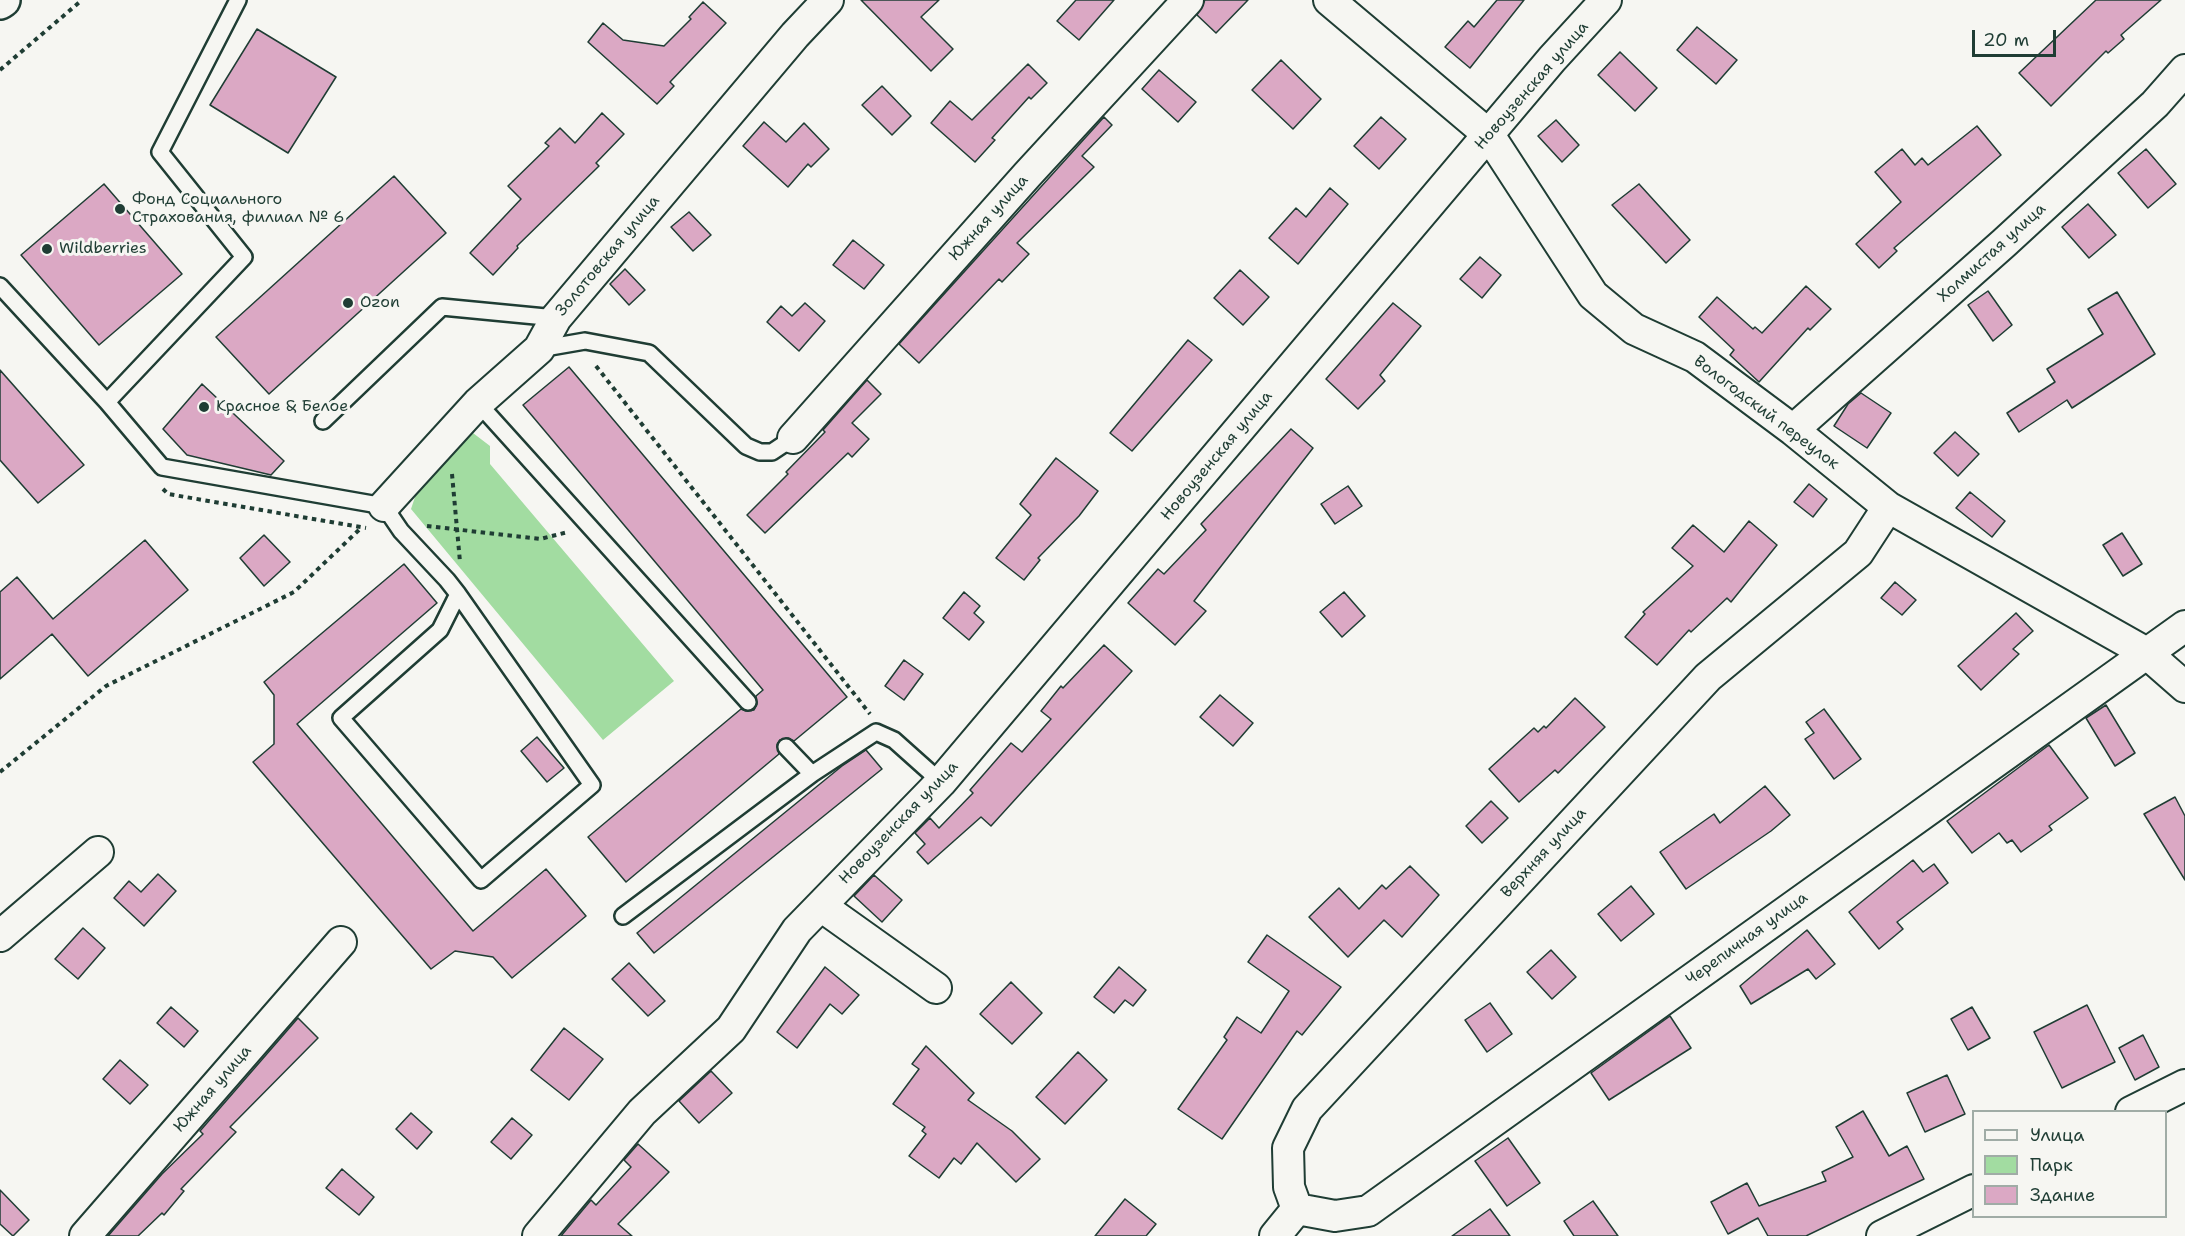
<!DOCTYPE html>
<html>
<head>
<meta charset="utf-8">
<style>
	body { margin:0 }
	#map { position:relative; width:2185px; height:1236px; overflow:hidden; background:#f6f6f2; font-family:"Shantell Sans",sans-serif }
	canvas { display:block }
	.legend { position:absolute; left:1972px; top:1110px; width:195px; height:108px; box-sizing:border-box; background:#f6f6f2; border:2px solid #a0aca6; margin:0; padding:8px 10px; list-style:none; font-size:18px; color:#1f3d34 }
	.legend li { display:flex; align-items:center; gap:12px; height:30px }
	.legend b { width:30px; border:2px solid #a0aca6 }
	.scale { position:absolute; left:1972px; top:30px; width:84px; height:27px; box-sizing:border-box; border:3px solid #1f3d34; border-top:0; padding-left:8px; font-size:18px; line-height:21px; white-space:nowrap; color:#1f3d34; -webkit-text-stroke:4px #f6f6f2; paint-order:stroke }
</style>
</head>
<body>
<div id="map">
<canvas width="2185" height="1236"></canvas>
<ul class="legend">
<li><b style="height:8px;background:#f6f6f2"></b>Улица</li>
<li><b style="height:16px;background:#a2dca1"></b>Парк</li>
<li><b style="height:16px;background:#dba8c4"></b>Здание</li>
</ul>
<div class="scale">20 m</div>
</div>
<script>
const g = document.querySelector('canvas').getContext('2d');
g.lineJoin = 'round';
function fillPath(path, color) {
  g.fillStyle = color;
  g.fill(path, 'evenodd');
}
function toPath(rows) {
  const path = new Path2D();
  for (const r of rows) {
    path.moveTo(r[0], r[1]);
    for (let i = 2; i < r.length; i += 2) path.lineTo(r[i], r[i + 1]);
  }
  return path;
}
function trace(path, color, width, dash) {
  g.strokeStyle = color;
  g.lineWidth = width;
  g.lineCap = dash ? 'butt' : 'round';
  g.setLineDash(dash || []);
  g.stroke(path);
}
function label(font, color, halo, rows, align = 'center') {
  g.font = font + ' "Shantell Sans",sans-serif';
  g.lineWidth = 6;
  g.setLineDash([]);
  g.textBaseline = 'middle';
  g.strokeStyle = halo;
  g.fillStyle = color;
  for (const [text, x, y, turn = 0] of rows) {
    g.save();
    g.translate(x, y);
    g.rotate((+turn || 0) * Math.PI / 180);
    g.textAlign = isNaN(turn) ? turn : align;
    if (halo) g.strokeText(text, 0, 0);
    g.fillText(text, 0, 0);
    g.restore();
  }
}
const green = toPath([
	[473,433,490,446,490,464,674,681,603,740,411,509,417,491]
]);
const building = toPath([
	[861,0,939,0,921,17,953,49,931,71,861,0],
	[1076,0,1114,0,1079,40,1057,21,1076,0],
	[1205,0,1248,0,1216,33,1197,15,1205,0],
	[1497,0,1524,0,1470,68,1445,47,1468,21,1474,27,1497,0],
	[2096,0,2161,0,2121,35,2124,39,2108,53,2106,51,2051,106,2019,73,2096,0],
	[703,2,726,23,670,82,674,86,657,104,588,42,603,23,623,40,664,46,691,19,689,17,703,2],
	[1697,27,1737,60,1716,84,1677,50,1697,27],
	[257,29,336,77,288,153,210,105,257,29],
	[1620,52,1657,88,1635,111,1598,75,1620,52],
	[1281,60,1321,99,1293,129,1252,90,1281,60],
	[1028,64,1047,83,1031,99,1029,97,992,138,995,140,975,162,931,123,950,101,972,120,1028,64],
	[1159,70,1196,102,1178,122,1142,89,1159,70],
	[882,86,911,116,892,135,862,105,882,86],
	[602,113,624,134,596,163,599,166,517,246,518,248,493,275,470,253,521,199,508,186,549,146,545,143,560,128,575,143,602,113],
	[1104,117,1112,125,1082,156,1094,167,1017,243,1029,254,1002,282,999,279,919,363,899,344,1104,117],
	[1381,117,1406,139,1379,169,1354,146,1381,117],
	[1556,120,1579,145,1562,162,1538,136,1556,120],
	[764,122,786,142,804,123,829,149,811,167,808,164,788,187,743,146,764,122],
	[1977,126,2001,155,1894,248,1897,251,1879,268,1856,244,1901,202,1875,172,1902,149,1915,165,1922,158,1928,165,1977,126],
	[2146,149,2176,184,2148,208,2118,173,2146,149],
	[394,176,446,233,269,394,216,337,394,176],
	[104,184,182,274,99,345,21,255,104,184],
	[1639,184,1690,240,1666,263,1612,205,1639,184],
	[1330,188,1348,204,1298,264,1269,238,1296,208,1306,217,1330,188],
	[2088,204,2116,235,2089,258,2062,227,2088,204],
	[689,212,711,235,693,251,671,227,689,212],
	[853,240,884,265,864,289,833,265,853,240],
	[1480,257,1501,275,1482,298,1460,279,1480,257],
	[625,269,645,290,629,305,610,284,625,269],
	[1240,270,1269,297,1243,325,1214,298,1240,270],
	[1806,286,1831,309,1810,330,1808,328,1759,382,1730,355,1734,350,1699,317,1717,297,1753,329,1755,327,1762,333,1806,286],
	[1988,291,2012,325,1993,341,1968,305,1988,291],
	[2117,292,2155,354,2072,408,2067,400,2019,432,2007,413,2055,382,2047,369,2103,334,2088,309,2117,292],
	[805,303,825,321,799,351,767,322,781,306,792,316,805,303],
	[1393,303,1421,326,1380,375,1385,381,1358,409,1326,379,1393,303],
	[1188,340,1212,360,1132,451,1110,433,1188,340],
	[569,367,847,697,794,741,788,738,780,740,777,745,779,754,626,882,588,837,741,709,746,711,754,710,757,704,756,696,763,690,523,405,569,367],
	[0,370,84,465,38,503,0,460,0,370],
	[867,380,881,394,852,423,869,439,852,457,848,453,765,533,747,515,788,474,786,472,825,432,823,430,867,380],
	[202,384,284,461,271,475,187,455,163,429,202,384],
	[1861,393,1891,413,1867,448,1834,426,1848,404,1861,393],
	[1291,429,1313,448,1194,601,1206,611,1175,645,1128,603,1158,569,1164,574,1206,530,1201,524,1291,429],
	[1955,432,1979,454,1958,476,1934,453,1955,432],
	[1056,458,1098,491,1079,516,1038,558,1040,560,1024,580,996,558,1031,515,1020,504,1056,458],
	[1809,484,1827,499,1813,517,1794,502,1809,484],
	[1348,486,1362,506,1335,524,1321,504,1348,486],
	[1970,492,2005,521,1992,537,1956,508,1970,492],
	[1749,521,1777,545,1731,602,1727,598,1691,632,1689,630,1657,665,1625,637,1645,614,1643,612,1693,566,1672,548,1693,525,1724,552,1749,521],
	[2122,533,2142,564,2123,576,2103,545,2122,533],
	[264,535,290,562,264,586,240,558,264,535],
	[145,540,188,590,88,676,52,634,0,679,0,592,17,577,53,619,145,540],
	[404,564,437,603,297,724,473,931,546,869,586,916,512,978,493,957,455,951,431,969,253,762,274,744,274,695,264,682,404,564],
	[1895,582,1916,600,1902,615,1881,598,1895,582],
	[964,592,980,606,974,613,984,622,969,640,943,618,964,592],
	[1344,592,1365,616,1342,637,1320,612,1344,592],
	[2016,613,2033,631,2013,649,2019,654,1981,690,1958,666,2016,613],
	[1104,645,1132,671,991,826,981,817,928,864,917,852,925,844,915,833,930,818,939,828,973,793,970,790,1011,743,1022,752,1051,719,1041,711,1061,686,1063,688,1104,645],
	[904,660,923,674,904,700,885,686,904,660],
	[1220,695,1253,723,1233,746,1200,717,1220,695],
	[1575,698,1605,727,1558,773,1555,770,1519,802,1489,769,1534,728,1538,732,1544,726,1546,728,1575,698],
	[2106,705,2135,753,2115,766,2086,718,2106,705],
	[1824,709,1861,759,1834,779,1805,739,1814,733,1806,722,1824,709],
	[537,737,564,768,547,782,521,751,537,737],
	[2049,745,2088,798,2049,826,2052,830,2021,852,2012,840,2007,843,1999,833,1972,853,1947,821,2049,745],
	[866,750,882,769,654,953,637,933,842,766,866,750],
	[1765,786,1790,815,1771,831,1686,889,1660,852,1714,814,1720,823,1765,786],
	[2175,797,2185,816,2185,880,2144,814,2175,797],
	[1491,801,1508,818,1482,843,1466,826,1491,801],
	[1913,860,1923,872,1934,864,1948,883,1897,922,1903,929,1879,949,1849,912,1913,860],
	[1410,866,1439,895,1402,937,1384,920,1348,957,1309,917,1339,888,1359,909,1382,885,1386,889,1410,866],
	[158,874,176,891,144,926,114,898,129,881,141,892,158,874],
	[874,875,902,900,882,922,854,896,874,875],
	[1631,886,1654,914,1621,941,1598,914,1631,886],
	[83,928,105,948,78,979,55,959,83,928],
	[1807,930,1835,964,1816,979,1808,969,1751,1004,1740,986,1807,930],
	[1267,935,1341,987,1302,1035,1297,1031,1222,1139,1178,1109,1227,1040,1224,1037,1237,1017,1261,1033,1289,991,1248,962,1267,935],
	[1551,950,1576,977,1552,999,1527,972,1551,950],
	[629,963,665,1001,648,1016,612,979,629,963],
	[825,967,859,995,842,1014,830,1004,797,1048,777,1032,825,967],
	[1119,967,1146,990,1133,1006,1125,1000,1114,1013,1094,997,1119,967],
	[1011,982,1042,1013,1012,1044,980,1014,1011,982],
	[1490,1003,1512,1034,1487,1052,1465,1020,1490,1003],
	[2087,1005,2115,1062,2062,1088,2034,1032,2087,1005],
	[171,1007,198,1031,184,1047,157,1023,171,1007],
	[1972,1007,1990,1038,1968,1050,1951,1019,1972,1007],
	[1670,1016,1691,1048,1609,1100,1591,1073,1670,1016],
	[298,1018,318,1038,230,1127,236,1132,181,1189,184,1191,164,1215,162,1213,138,1236,108,1236,162,1174,203,1134,200,1131,298,1018],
	[564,1028,603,1059,569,1100,531,1070,564,1028],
	[2143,1035,2159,1067,2135,1080,2119,1048,2143,1035],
	[926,1046,974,1093,968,1100,1012,1131,1040,1159,1016,1182,977,1143,961,1164,954,1158,939,1178,909,1156,926,1134,922,1131,925,1127,893,1104,919,1069,912,1064,926,1046],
	[1078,1052,1107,1080,1065,1124,1036,1097,1078,1052],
	[120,1060,148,1085,130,1104,103,1079,120,1060],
	[711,1071,732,1093,699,1123,679,1101,711,1071],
	[1947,1075,1965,1114,1925,1132,1907,1093,1947,1075],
	[1863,1111,1889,1156,1907,1146,1924,1179,1806,1236,1768,1236,1758,1218,1728,1234,1711,1202,1747,1183,1759,1206,1826,1181,1822,1172,1853,1157,1836,1127,1863,1111],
	[411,1113,432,1132,417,1149,396,1129,411,1113],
	[512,1118,532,1135,511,1159,491,1142,512,1118],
	[1508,1138,1540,1183,1507,1206,1475,1161,1508,1138],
	[638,1144,669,1172,618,1224,632,1236,561,1236,591,1200,596,1205,631,1167,624,1160,638,1144],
	[342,1169,374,1197,359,1215,326,1188,342,1169],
	[0,1190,29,1220,13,1236,0,1224,0,1190],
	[1125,1199,1156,1224,1146,1236,1095,1236,1125,1199],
	[1593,1201,1618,1236,1574,1236,1564,1221,1593,1201],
	[1490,1209,1510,1236,1452,1236,1490,1209]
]);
const path = toPath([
	[0,70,82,0],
	[596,366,870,714],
	[452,474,460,562],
	[163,489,168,494,366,528],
	[427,526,540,539,568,532],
	[0,772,106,686,294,592,362,527]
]);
const service = toPath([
	[0,286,107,402,162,467,384,506,401,531,447,580,458,594,592,785,481,880,341,718,440,630,458,594],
	[539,349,585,341,649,353,746,446,760,452,772,452,793,438],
	[107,402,244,257,160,152,238,0],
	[478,403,748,702],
	[323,421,442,307,556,318],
	[786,747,812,774],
	[623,916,812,774,876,732,894,740,941,782]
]);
const minor = toPath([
	[1329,0,1489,135,1593,295,1634,329,1695,357,1793,430,1888,507,2145,652,2185,687],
	[1793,430,2004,243,2155,104,2185,70],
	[793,438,1027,175,1188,0],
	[384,506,478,403,539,349,556,318,795,35,828,0],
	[821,906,936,988],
	[0,936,98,852],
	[2131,1112,2185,1085],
	[1297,1209,1335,1216,1368,1211,2185,626],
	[85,1236,341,942],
	[538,1236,642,1112,731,1029,797,930,941,782,1552,59,1606,0],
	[1275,1236,1297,1209,1289,1187,1288,1148,1307,1109,1708,677,1858,553,1888,507],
	[1882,1236,1974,1190]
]);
const tertiary = toPath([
	[0,2,3,0]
]);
const markers = [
	[120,209,6,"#1f3d34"],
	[47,249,6,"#1f3d34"],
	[348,303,6,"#1f3d34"],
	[204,407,6,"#1f3d34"]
];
const streetNames = [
	["Новоузенская улица",1532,86,-49],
	["Южная улица",989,218,-48],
	["Холмистая улица",1992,253,-42],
	["Золотовская улица",608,256,-50],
	["Вологодский переулок",1766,413,37],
	["Новоузенская улица",1217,456,-50],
	["Новоузенская улица",899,823,-46],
	["Верхняя улица",1544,853,-47],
	["Черепичная улица",1747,939,-36],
	["Южная улица",213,1089,-49]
];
const poiNames = [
	["Фонд Социального",132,200],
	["Страхования, филиал № 6",132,218],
	["Wildberries",59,249],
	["Ozon",360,303],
	["Красное & Белое",216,407]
];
fillPath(green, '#a2dca1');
fillPath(building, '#dba8c4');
trace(building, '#1f3d34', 1.5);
trace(service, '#1f3d34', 20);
trace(minor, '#1f3d34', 34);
trace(tertiary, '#1f3d34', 38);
trace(path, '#1f3d34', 4, [4.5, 4.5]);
trace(service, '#f6f6f2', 15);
trace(minor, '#f6f6f2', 30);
trace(tertiary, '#f6f6f2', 33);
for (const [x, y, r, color] of markers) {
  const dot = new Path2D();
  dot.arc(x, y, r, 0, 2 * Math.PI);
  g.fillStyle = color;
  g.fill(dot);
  trace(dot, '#f6f6f2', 2);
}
label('16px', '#1f3d34', '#f6f6f2', streetNames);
label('16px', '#1f3d34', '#f6f6f2', poiNames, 'left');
</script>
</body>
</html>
